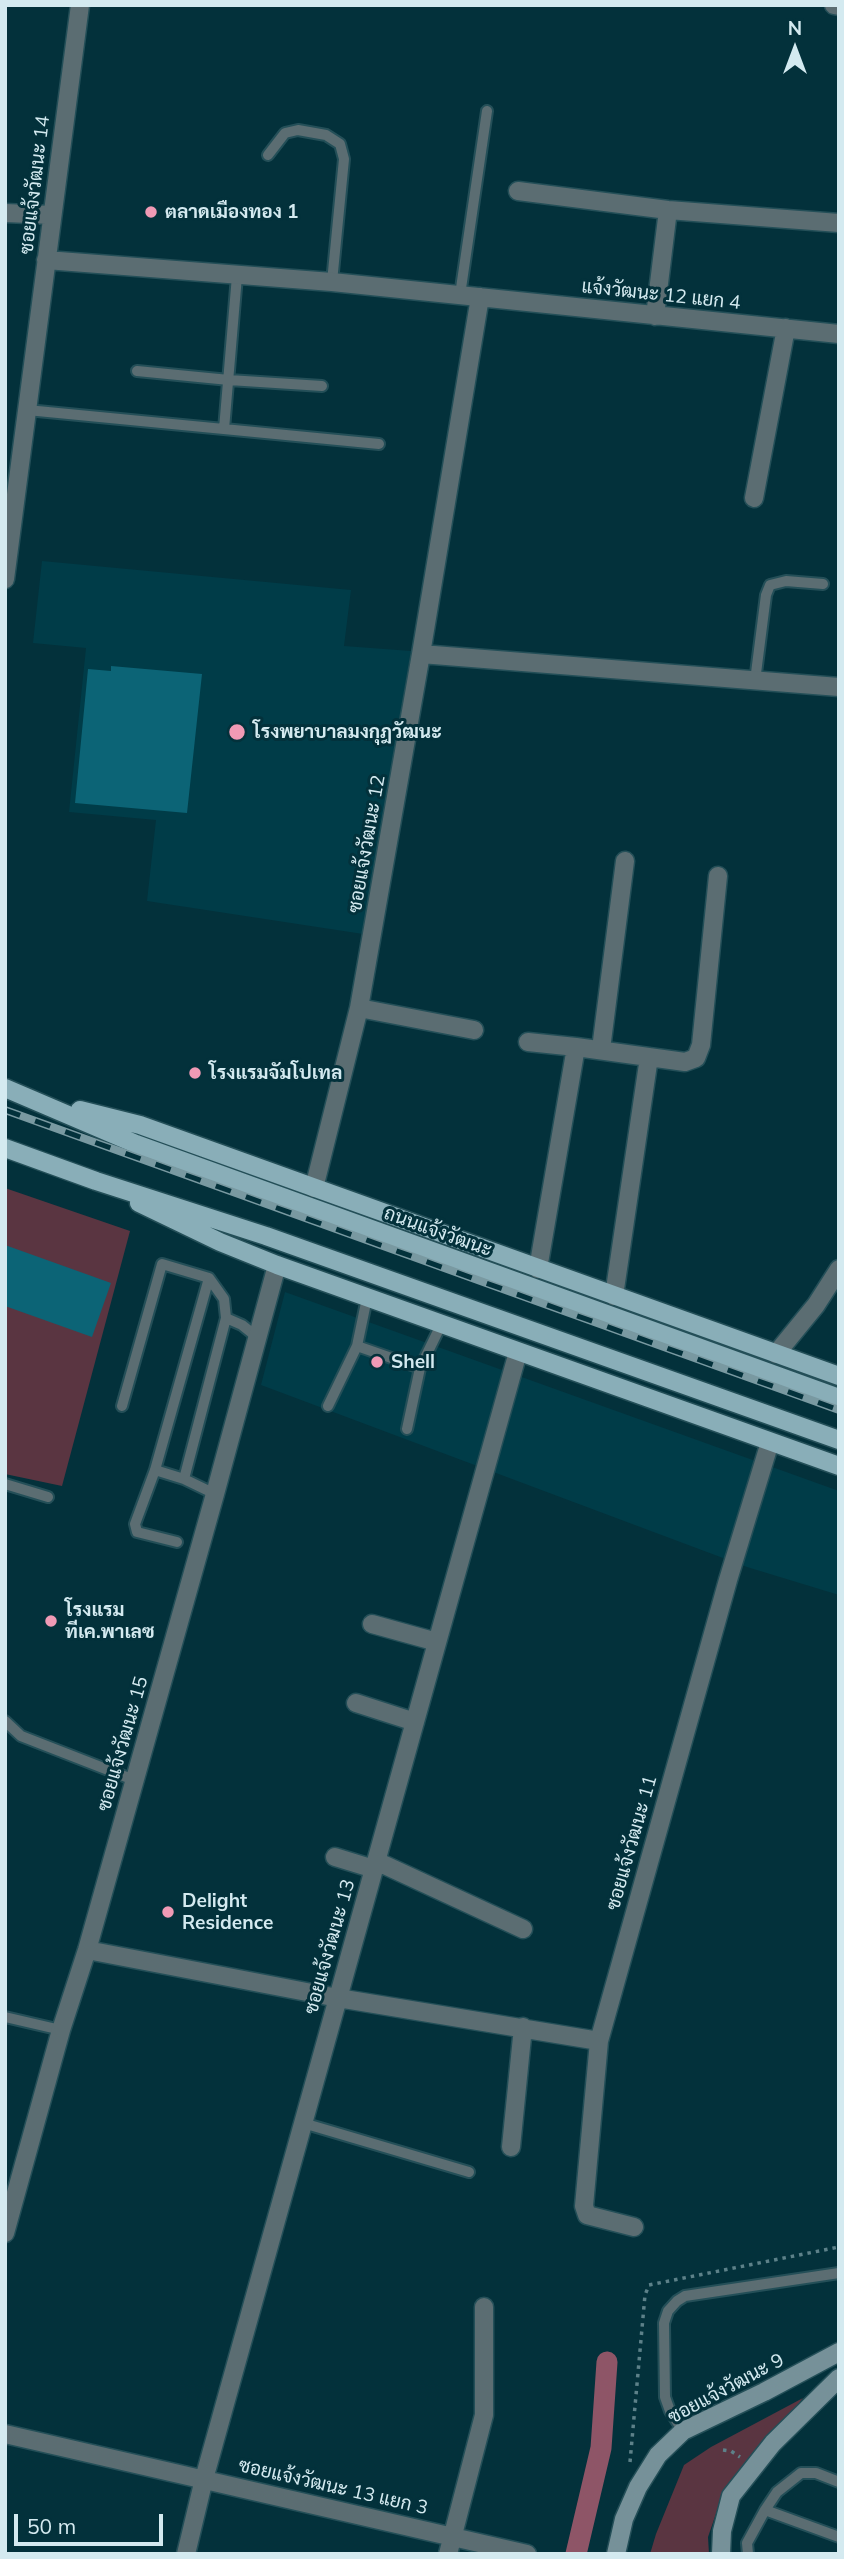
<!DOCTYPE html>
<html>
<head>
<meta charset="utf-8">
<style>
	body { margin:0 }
	#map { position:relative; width:844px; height:2559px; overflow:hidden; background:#03313b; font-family:Mulish,sans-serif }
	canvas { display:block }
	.frame { position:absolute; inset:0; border:7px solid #d4eaf0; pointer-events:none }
	.north { position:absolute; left:760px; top:14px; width:70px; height:70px; -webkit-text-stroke:5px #03313b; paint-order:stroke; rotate:0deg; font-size:19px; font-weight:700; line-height:28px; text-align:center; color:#d4eaf0 }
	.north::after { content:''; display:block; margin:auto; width:24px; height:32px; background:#d4eaf0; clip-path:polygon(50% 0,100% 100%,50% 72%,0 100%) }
	.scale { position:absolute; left:14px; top:2514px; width:149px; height:32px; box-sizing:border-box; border:4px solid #d4eaf0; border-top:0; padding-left:9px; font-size:21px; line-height:24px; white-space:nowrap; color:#d4eaf0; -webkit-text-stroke:5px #03313b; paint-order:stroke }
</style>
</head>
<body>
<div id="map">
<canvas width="844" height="2559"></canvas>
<div class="frame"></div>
<div class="north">N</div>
<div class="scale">50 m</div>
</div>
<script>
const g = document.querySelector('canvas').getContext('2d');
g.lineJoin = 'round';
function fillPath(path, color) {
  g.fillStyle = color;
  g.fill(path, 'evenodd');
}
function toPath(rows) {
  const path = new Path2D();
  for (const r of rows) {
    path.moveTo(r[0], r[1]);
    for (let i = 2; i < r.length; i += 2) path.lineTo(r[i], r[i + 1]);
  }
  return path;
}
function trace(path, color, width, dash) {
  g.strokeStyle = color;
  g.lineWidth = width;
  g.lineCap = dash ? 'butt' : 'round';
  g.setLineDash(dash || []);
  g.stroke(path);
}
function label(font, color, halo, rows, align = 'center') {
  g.font = font + ' Mulish,Sarabun,sans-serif';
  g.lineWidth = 6;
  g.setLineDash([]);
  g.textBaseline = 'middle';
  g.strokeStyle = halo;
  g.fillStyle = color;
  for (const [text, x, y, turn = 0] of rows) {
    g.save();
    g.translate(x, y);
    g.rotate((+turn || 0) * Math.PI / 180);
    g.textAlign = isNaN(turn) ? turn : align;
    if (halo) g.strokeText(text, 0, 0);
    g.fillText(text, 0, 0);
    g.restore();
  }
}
const built = toPath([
	[42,561,351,590,344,646,411,651,363,934,147,901,156,820,69,812,86,648,33,643],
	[285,1292,839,1491,839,1595,747,1567,261,1385]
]);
const green = toPath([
	[5,1188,130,1231,62,1486,5,1474],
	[803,2398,720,2502,708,2537,709,2554,650,2554,656,2534,684,2465,711,2447]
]);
const canal = toPath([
	[576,2554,601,2448,607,2362]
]);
const building = toPath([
	[111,666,202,674,187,813,75,803,88,669,111,671],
	[5,1245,111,1283,92,1337,5,1306]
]);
const path = toPath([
	[723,2450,731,2451,740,2457],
	[630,2462,645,2295,649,2285,839,2247]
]);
const lane = toPath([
	[268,155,285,133,298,130,326,135,340,144,344,159,332,282],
	[460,295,487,111],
	[137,371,229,380,322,386],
	[27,410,379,444],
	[224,429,237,276],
	[755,681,766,595,770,585,786,581,823,584],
	[357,1346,367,1298],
	[122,1406,162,1264,209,1278,224,1299,226,1318,242,1325,257,1337],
	[328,1406,357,1346,420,1368],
	[407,1429,420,1368,441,1325],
	[155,1470,184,1479,215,1494],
	[184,1479,226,1318],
	[5,1484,48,1497],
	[177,1542,137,1532,135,1524,155,1470,209,1278],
	[5,1721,21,1736,134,1780],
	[5,2017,61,2030],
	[303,2123,469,2172],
	[683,2431,670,2411,665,2397,664,2323,668,2311,677,2301,685,2296,839,2273],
	[839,2482,816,2473,801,2473,777,2492,765,2510,839,2537],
	[748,2554,747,2543,765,2510]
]);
const street = toPath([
	[834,5,839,6],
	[518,191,668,210,839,223],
	[5,213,52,215],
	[46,260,332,282,839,334],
	[655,316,668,210],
	[754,498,786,328],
	[5,579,80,5],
	[421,654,839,687],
	[359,1008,474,1030],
	[528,1042,576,1047],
	[601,1049,625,861],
	[314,1188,359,1008,421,654,480,297],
	[538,1269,576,1047,685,1062,696,1058,701,1045,718,876],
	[614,1296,649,1057],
	[776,1354,816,1305,839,1269],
	[372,1624,437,1642],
	[356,1703,415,1722],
	[335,1857,374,1869],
	[376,1861,523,1929],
	[87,1950,338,1998,599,2041],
	[511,2147,523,2027],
	[634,2227,587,2215,584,2206,599,2041,728,1580,770,1442],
	[5,2233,61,2030,87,1950,215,1494,277,1265],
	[5,2434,527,2554],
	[186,2554,204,2479,518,1352],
	[448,2554,484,2415,484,2307]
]);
const secondary = toPath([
	[616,2554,624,2519,638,2487,658,2455,683,2431,764,2392,839,2352],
	[721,2554,722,2531,731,2496,773,2443,839,2378]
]);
const primary = toPath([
	[5,1088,136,1144,839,1398],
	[80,1110,140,1125,839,1376],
	[5,1148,96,1181,266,1236,839,1440],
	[139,1203,220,1242,277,1265,839,1466]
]);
const rail = toPath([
	[5,1110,839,1410]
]);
const markers = [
	[151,212,7,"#f09ab5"],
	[237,732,9,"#f09ab5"],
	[195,1073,7,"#f09ab5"],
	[377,1362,7,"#f09ab5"],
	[51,1621,7,"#f09ab5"],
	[168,1912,7,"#f09ab5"]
];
const streetNames = [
	["ซอยแจ้งวัฒนะ 14",35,185,-83],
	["แจ้งวัฒนะ 12 แยก 4",661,295,6],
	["ซอยแจ้งวัฒนะ 12",367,844,-80],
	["ถนนแจ้งวัฒนะ",438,1232,20],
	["ซอยแจ้งวัฒนะ 15",123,1744,-74],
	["ซอยแจ้งวัฒนะ 11",632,1843,-74],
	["ซอยแจ้งวัฒนะ 13",330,1947,-74],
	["ซอยแจ้งวัฒนะ 9",726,2389,-28],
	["ซอยแจ้งวัฒนะ 13 แยก 3",333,2487,13]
];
const poiNames = [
	["ตลาดเมืองทอง 1",165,212],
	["โรงพยาบาลมงกุฎวัฒนะ",253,732],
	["โรงแรมจัมโปเทล",209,1073],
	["Shell",391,1362],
	["โรงแรม",65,1610],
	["ทีเค.พาเลซ",65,1632],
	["Delight",182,1901],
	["Residence",182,1923]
];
fillPath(built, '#003c48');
fillPath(green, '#5a3541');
trace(canal, '#8e5567', 21);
fillPath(building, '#0c6476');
trace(lane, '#244f58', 14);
trace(street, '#244f58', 21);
trace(secondary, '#244f58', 21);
trace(primary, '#244f58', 21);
trace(path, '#5d8189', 3.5, [3.5, 5]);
trace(lane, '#5b6d72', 10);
trace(street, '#5b6d72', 18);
trace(secondary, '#769199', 18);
trace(primary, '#89aeb8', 18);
trace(rail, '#7999a1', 8);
trace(rail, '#03313b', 5, [16]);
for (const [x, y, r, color] of markers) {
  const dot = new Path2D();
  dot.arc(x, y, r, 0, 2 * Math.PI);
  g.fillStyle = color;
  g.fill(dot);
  trace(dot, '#03313b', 2.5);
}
label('19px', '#d4eaf0', '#03313b', streetNames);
label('bold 19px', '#d4eaf0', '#03313b', poiNames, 'left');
</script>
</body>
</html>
